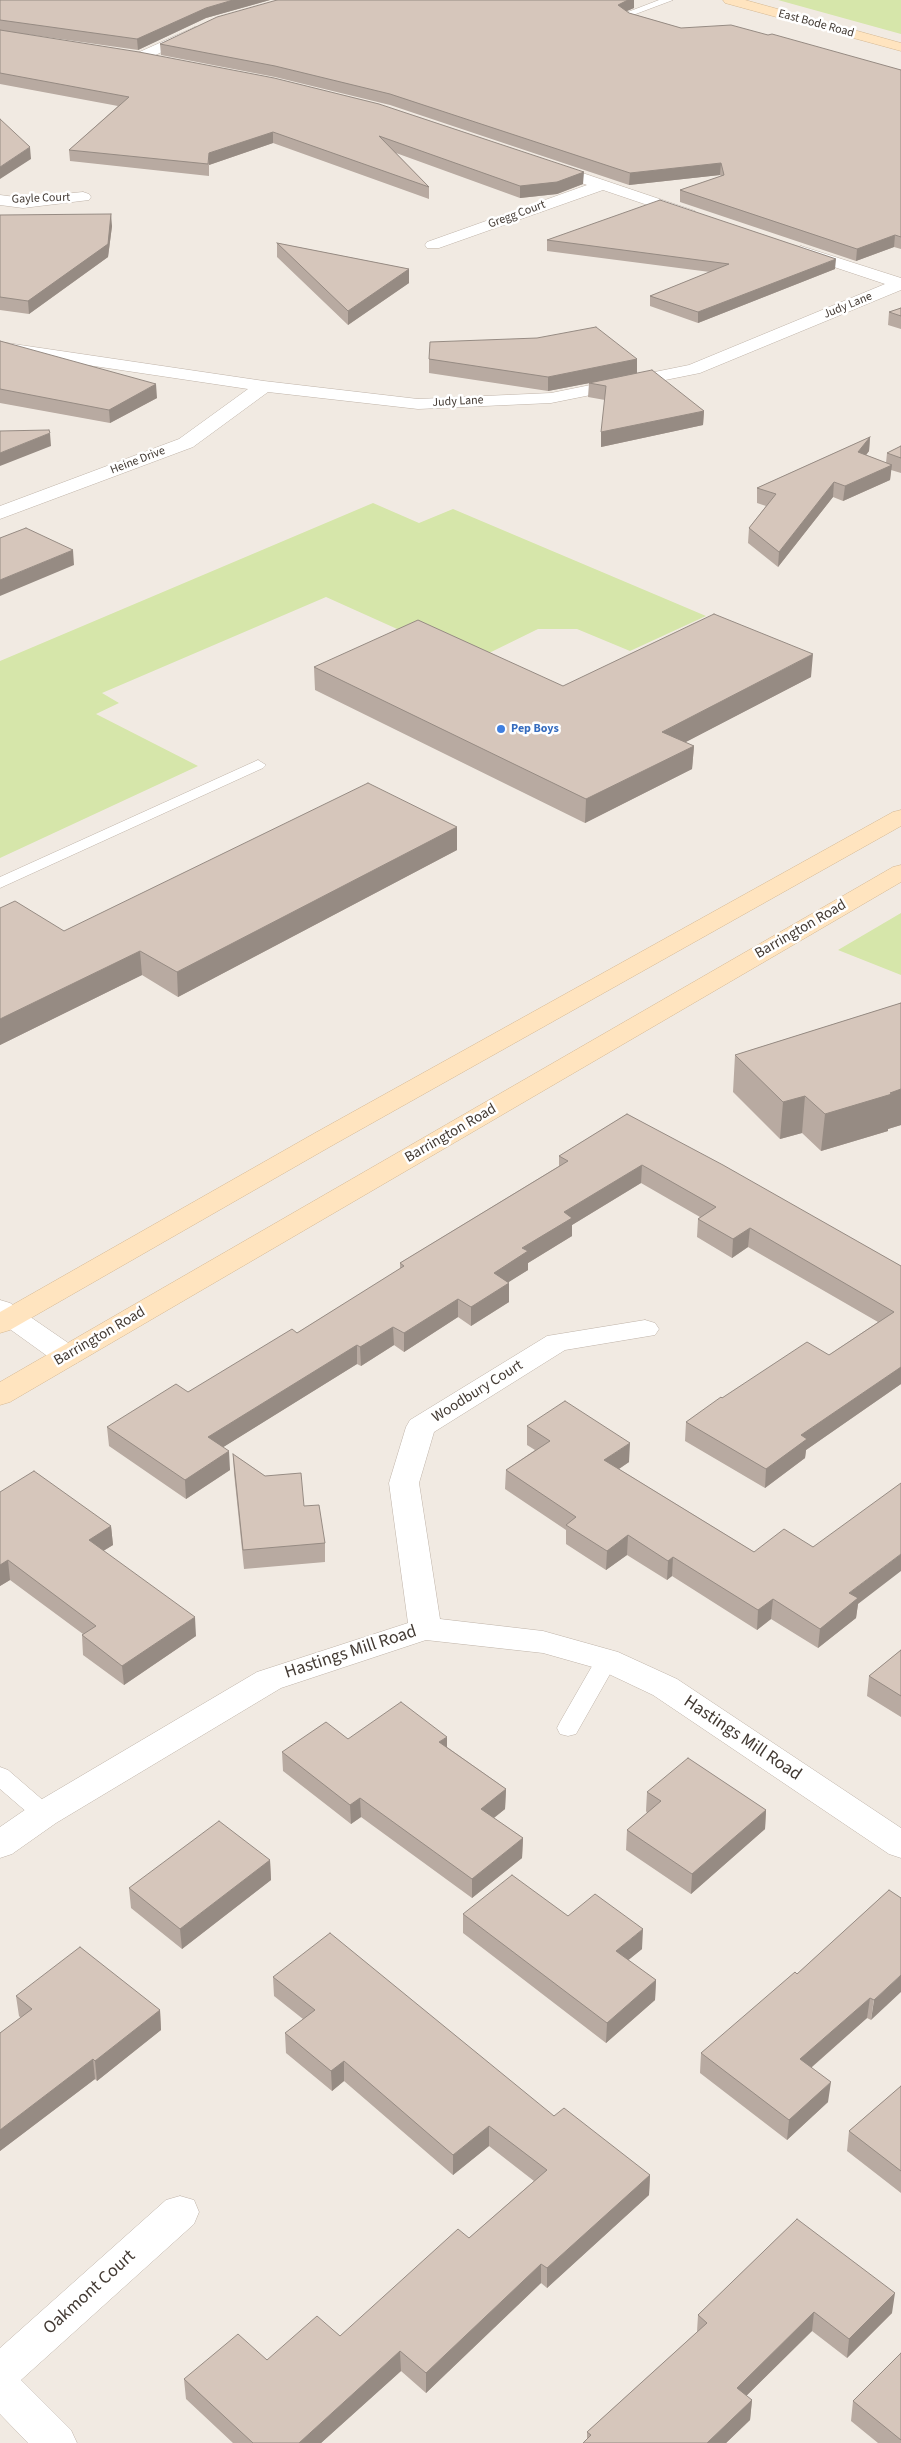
<!DOCTYPE html>
<html>
<head>
<meta charset="utf-8">
<style>
	body { margin:0 }
	canvas { display:block; background:#f1eae2 }
</style>
</head>
<body>
<canvas width="901" height="2443"></canvas>
<script>
const g = document.querySelector('canvas').getContext('2d');
g.lineJoin = 'round';
function fillPath(path, color) {
  g.fillStyle = color;
  g.fill(path, 'evenodd');
}
function toPath(rows) {
  const path = new Path2D();
  for (const r of rows) {
    path.moveTo(r[0], r[1]);
    for (let i = 2; i < r.length; i += 2) path.lineTo(r[i], r[i + 1]);
  }
  return path;
}
function trace(path, color, width, dash) {
  g.strokeStyle = color;
  g.lineWidth = width;
  g.lineCap = dash ? 'butt' : 'round';
  g.setLineDash(dash || []);
  g.stroke(path);
}
function label(font, color, halo, rows, align = 'center') {
  g.font = font + ' "Source Sans 3",sans-serif';
  g.lineWidth = 5;
  g.setLineDash([]);
  g.textBaseline = 'middle';
  g.strokeStyle = halo;
  g.fillStyle = color;
  for (const [text, x, y, turn = 0] of rows) {
    g.save();
    g.translate(x, y);
    g.rotate((+turn || 0) * Math.PI / 180);
    g.textAlign = isNaN(turn) ? turn : align;
    if (halo) g.strokeText(text, 0, 0);
    g.fillText(text, 0, 0);
    g.restore();
  }
}
const green = toPath([
	[778,0,901,0,901,34],
	[373,503,419,523,453,509,706,616,630,651,577,629,538,629,485,655,564,704,326,597,102,693,119,703,96,714,198,766,0,858,0,661],
	[901,913,901,975,838,950]
]);
const lane = toPath([
	[659,0,673,0,633,15,646,21,646,25,640,25,620,15,659,0],
	[258,760,266,765,263,768,0,888,0,877,258,760],
	[607,1652,615,1654,618,1660,576,1734,568,1736,560,1734,557,1728,560,1722,599,1654,607,1652],
	[0,1767,8,1770,52,1808,56,1814,52,1820,44,1823,36,1820,0,1789,0,1767]
]);
const street = toPath([
	[195,27,202,31,200,34,145,60,140,61,133,57,135,54,195,27],
	[547,161,695,211,697,214,695,217,683,217,603,190,439,248,427,248,425,245,427,242,587,185,542,169,539,166,547,161],
	[83,192,89,194,91,197,89,200,23,208,0,205,0,195,23,198,83,192],
	[801,246,901,278,901,290,700,373,551,403,418,409,268,392,193,447,0,519,0,506,179,439,248,389,0,352,0,342,264,381,418,399,551,393,689,365,885,284,795,254,793,251,795,248,801,246],
	[0,1300,10,1303,77,1349,82,1356,77,1363,67,1365,57,1363,0,1322,0,1300],
	[645,1320,655,1323,659,1329,655,1335,565,1350,434,1432,419,1483,440,1619,543,1631,618,1652,677,1679,901,1828,901,1858,889,1854,653,1695,596,1668,543,1653,426,1640,281,1688,56,1823,12,1854,0,1858,0,1827,32,1805,257,1672,408,1623,389,1483,406,1427,410,1420,547,1336,645,1320],
	[180,2196,194,2200,199,2212,194,2224,21,2380,71,2430,77,2443,28,2443,0,2414,0,2348,166,2200,180,2196]
]);
const secondary = toPath([
	[723,0,745,0,901,43,901,51,725,3,723,0],
	[901,810,901,826,333,1145,10,1330,0,1333,0,1312,315,1133,893,812,901,810],
	[901,865,901,882,10,1402,0,1405,0,1382,893,867,901,865]
]);
const wall = toPath([
	[0,0,270,0,206,18,138,50,25,34,583,184,557,194,520,198,396,153,429,187,429,199,273,143,209,165,209,176,70,161,69,150,118,106,0,84],
	[634,8,626,11,629,13,681,28,768,35,901,70,901,249,894,247,856,261,680,202,680,190,721,176,720,175,629,185,390,105,275,77,161,55,160,44],
	[0,215,112,226,108,257,29,314,0,310],
	[547,240,835,269,698,323,650,306,650,296,710,272,547,251],
	[277,243,409,269,409,283,348,325,277,257],
	[901,308,901,329,888,325,889,312],
	[537,338,637,359,637,373,704,411,703,425,601,447,605,400,588,397,589,383,548,391,429,373,429,359],
	[0,341,157,398,110,423,0,403],
	[870,437,869,451,866,455,886,463,887,453,901,446,901,473,891,470,890,480,843,501,833,497,778,567,748,543,749,528,766,506,757,503,757,488],
	[314,667,563,686,811,677,685,742,694,746,692,769,585,823,315,690],
	[457,827,457,850,178,997,142,975,0,1045,0,908,64,931],
	[901,1003,901,1125,888,1129,888,1131,821,1151,802,1133,780,1139,733,1092,735,1055],
	[627,1114,901,1266,901,1384,806,1450,805,1458,765,1488,685,1441,686,1422,722,1398,829,1355,878,1322,748,1247,732,1258,697,1237,698,1219,700,1217,641,1183,572,1225,572,1236,528,1263,528,1270,508,1282,509,1302,471,1326,458,1317,404,1352,394,1345,361,1366,357,1364,223,1447,230,1470,186,1499,109,1446,107,1427,188,1392,297,1333,400,1269,400,1263,559,1166,559,1156],
	[527,1426,629,1462,619,1469,754,1552,858,1604,856,1618,818,1648,771,1619,757,1630,672,1576,667,1580,627,1555,606,1570,566,1544,566,1530,505,1489,506,1470,535,1450,527,1445],
	[233,1454,265,1476,304,1506,325,1543,325,1562,244,1569,234,1473],
	[0,1492,111,1526,113,1545,103,1551,196,1636,124,1685,83,1655,82,1635,83,1634,10,1580,0,1586],
	[901,1650,901,1717,867,1696,869,1676],
	[348,1739,447,1747,506,1789,505,1809,494,1818,523,1838,522,1858,472,1898,361,1817,351,1824,283,1771,282,1752],
	[647,1792,766,1810,765,1829,691,1894,626,1850,627,1830,647,1813,646,1811],
	[270,1860,271,1880,182,1949,131,1908,129,1888],
	[889,1890,871,2020,867,2018,811,2068,828,2102,787,2140,700,2073,701,2053,797,1974],
	[463,1914,568,1916,642,1949,628,1960,656,1980,655,2000,606,2043,463,1933],
	[273,1977,554,2116,650,2175,649,2195,547,2288,541,2283,426,2393,401,2371,321,2443,233,2443,186,2399,184,2379,267,2360,340,2336,469,2238,534,2181,489,2146,453,2175,344,2081,332,2091,286,2053,285,2033,303,2019,274,1996],
	[16,1996,160,2010,161,2030,97,2081,95,2079,0,2151,0,2033,21,2018,19,2016],
	[901,2086,901,2193,847,2151,849,2131],
	[797,2219,892,2313,847,2358,812,2331,746,2396,752,2400,750,2420,726,2443,583,2443,587,2439,587,2432,697,2332,698,2315],
	[901,2353,901,2443,878,2443,851,2421,853,2401]
]);
const shadedWall = toPath([
	[233,0,270,0,206,18,138,50,137,39,206,8],
	[624,0,634,0,634,8,618,15,618,5],
	[273,132,273,143,209,165,209,176,209,153],
	[30,147,31,159,0,179,0,167],
	[721,163,720,175,629,185,630,173],
	[584,172,583,184,557,194,520,198,520,186],
	[111,214,112,226,108,257,29,314,28,301],
	[895,235,894,247,856,261,857,249],
	[836,259,835,269,698,323,698,312],
	[409,269,409,283,348,325,348,311],
	[637,359,637,374,548,391,548,377],
	[156,384,157,398,110,423,109,410],
	[704,411,703,425,601,447,601,432],
	[50,433,51,446,0,466,0,453],
	[870,437,869,451,857,467,858,452],
	[892,465,890,480,843,501,845,486],
	[834,482,833,497,778,567,779,552],
	[73,550,74,565,0,596,0,580],
	[813,654,811,677,661,755,662,732],
	[694,746,692,769,585,823,586,799],
	[457,827,457,850,178,997,177,972],
	[140,951,142,975,0,1045,0,1019],
	[901,1089,901,1125,888,1129,888,1131,821,1151,825,1114],
	[805,1096,802,1133,780,1139,783,1102],
	[642,1165,641,1183,572,1225,572,1236,528,1263,528,1270,493,1292,494,1273,564,1212],
	[750,1228,748,1247,732,1258,733,1239],
	[509,1283,509,1302,471,1326,471,1307],
	[458,1299,458,1317,404,1352,404,1333],
	[393,1327,394,1345,361,1366,360,1347],
	[357,1345,357,1364,209,1456,208,1437],
	[901,1367,901,1384,806,1450,805,1458,765,1488,766,1469,801,1435],
	[630,1443,629,1462,604,1479,604,1460],
	[229,1451,230,1470,186,1499,185,1480],
	[111,1526,113,1545,90,1559,89,1540],
	[628,1535,627,1555,606,1570,607,1551],
	[901,1554,901,1571,858,1604,856,1618,818,1648,820,1629,849,1593],
	[673,1557,672,1576,667,1580,668,1561],
	[8,1560,10,1580,0,1586,0,1565],
	[773,1599,771,1619,757,1630,758,1610],
	[195,1617,196,1636,124,1685,122,1666],
	[447,1737,447,1756,439,1742],
	[506,1789,505,1809,481,1828,481,1809],
	[360,1798,361,1817,351,1824,350,1805],
	[766,1810,765,1829,691,1894,692,1874],
	[523,1838,522,1858,472,1898,472,1879],
	[270,1860,271,1880,182,1949,180,1929],
	[643,1929,642,1949,615,1971,616,1951],
	[901,1975,901,1992,871,2020,874,2000],
	[656,1980,655,2000,606,2043,607,2023],
	[870,1998,867,2018,798,2079,800,2059],
	[160,2010,161,2030,97,2081,95,2061],
	[93,2059,95,2079,0,2151,0,2130],
	[344,2061,344,2081,332,2091,331,2071],
	[831,2082,828,2102,787,2140,789,2120],
	[489,2126,489,2146,453,2175,453,2155],
	[650,2175,649,2195,547,2288,547,2268],
	[541,2264,541,2283,426,2393,426,2373],
	[895,2293,892,2313,847,2358,849,2339],
	[814,2312,812,2331,735,2407,737,2388],
	[400,2351,401,2371,321,2443,299,2443],
	[752,2400,750,2420,726,2443,707,2443]
]);
const building = toPath([
	[0,0,233,0,206,8,137,39,0,20,0,0],
	[277,0,628,0,618,5,629,13,681,28,731,25,768,35,772,34,901,70,901,237,895,235,857,249,680,190,724,175,721,163,630,173,390,94,275,66,160,44,217,17,277,0],
	[0,30,139,52,274,78,379,104,584,172,557,182,520,186,379,136,429,187,273,132,209,153,208,164,69,150,129,97,0,73,0,30],
	[0,119,30,147,0,167,0,119],
	[660,200,836,259,698,312,650,296,729,264,547,240,660,200],
	[111,214,108,244,28,301,0,297,0,215,111,214],
	[277,243,409,269,348,311,277,243],
	[901,308,901,316,889,312,901,308],
	[596,327,637,359,548,377,429,359,430,342,537,338,596,327],
	[0,341,156,384,109,410,0,389,0,341],
	[652,370,704,411,601,432,606,386,589,383,652,370],
	[49,430,50,433,0,453,0,431,49,430],
	[870,437,858,452,892,465,845,486,834,482,779,552,749,528,776,494,757,488,870,437],
	[901,446,901,458,887,453,901,446],
	[26,528,73,550,0,580,0,538,26,528],
	[714,614,813,654,662,732,694,746,586,799,314,667,418,620,563,686,714,614],
	[368,783,457,827,177,972,140,951,0,1019,0,908,15,901,64,931,368,783],
	[901,1003,901,1089,890,1093,892,1094,825,1114,805,1096,783,1102,735,1055,901,1003],
	[627,1114,723,1165,901,1266,901,1367,801,1435,807,1439,766,1469,686,1422,721,1397,722,1398,807,1342,829,1355,894,1312,750,1228,733,1239,698,1219,716,1207,642,1165,564,1212,572,1218,522,1248,528,1251,494,1273,509,1283,471,1307,458,1299,404,1333,393,1327,360,1347,357,1345,208,1437,229,1451,185,1480,107,1427,176,1384,188,1392,292,1329,297,1333,404,1266,400,1263,568,1161,559,1156,627,1114],
	[565,1401,630,1443,604,1460,754,1552,784,1529,813,1547,901,1483,901,1554,849,1593,858,1598,820,1629,773,1599,758,1610,673,1557,668,1561,628,1535,607,1551,566,1525,576,1517,506,1470,550,1441,527,1426,565,1401],
	[233,1454,265,1476,301,1473,304,1506,319,1505,325,1543,243,1550,233,1454],
	[34,1471,111,1526,89,1540,195,1617,122,1666,82,1635,96,1626,8,1560,0,1565,0,1492,34,1471],
	[901,1650,901,1696,869,1676,901,1650],
	[401,1702,447,1737,439,1742,506,1789,481,1809,523,1838,472,1879,360,1798,350,1805,282,1752,326,1722,348,1739,401,1702],
	[688,1758,766,1810,692,1874,627,1830,661,1801,647,1792,688,1758],
	[219,1821,270,1860,180,1929,129,1888,219,1821],
	[512,1875,568,1916,595,1894,643,1929,616,1951,656,1980,607,2023,463,1914,512,1875],
	[889,1890,901,1898,901,1975,874,2000,870,1998,800,2059,831,2082,789,2120,701,2053,795,1972,797,1974,889,1890],
	[330,1933,554,2116,564,2108,650,2175,547,2268,541,2264,426,2373,400,2351,299,2443,253,2443,184,2379,238,2334,267,2360,317,2316,340,2336,458,2229,469,2238,547,2170,489,2126,453,2155,344,2061,331,2071,285,2033,315,2010,273,1977,330,1933],
	[80,1947,160,2010,95,2061,93,2059,0,2130,0,2033,32,2009,16,1996,80,1947],
	[901,2086,901,2171,849,2131,901,2086],
	[797,2219,895,2293,849,2339,814,2312,737,2388,752,2400,707,2443,583,2443,591,2435,587,2432,707,2323,698,2315,797,2219],
	[901,2353,901,2440,853,2401,901,2353]
]);
const markers = [
	[501,729,5,"#3f7fe0"]
];
const farStreetnames = [
	["East Bode Road",816,24,15],
	["Gayle Court",41,199,-2],
	["Gregg Court",517,215,-20],
	["Judy Lane",848,306,-22],
	["Judy Lane",458,402,-3],
	["Heine Drive",138,461,-21]
];
const farShopnames = [
	["Pep Boys",511,729]
];
const streetNames = [
	["Barrington Road",801,930,-30],
	["Barrington Road",451,1134,-30],
	["Barrington Road",100,1337,-30],
	["Woodbury Court",478,1392,-32]
];
const nearStreetnames = [
	["Hastings Mill Road",351,1653,-18],
	["Hastings Mill Road",742,1739,34],
	["Oakmont Court",90,2293,-42]
];
fillPath(green, '#d6e6aa');
trace(lane, '#bfb3a8', 1);
trace(street, '#bfb3a8', 1);
trace(secondary, '#d5b893', 1);
fillPath(lane, '#fff');
fillPath(street, '#fff');
fillPath(secondary, '#ffe4bf');
fillPath(wall, '#b8aaa1');
fillPath(shadedWall, '#968b83');
fillPath(building, '#d6c6bb');
trace(building, '#968b83', 1);
for (const [x, y, r, color] of markers) {
  const dot = new Path2D();
  dot.arc(x, y, r, 0, 2 * Math.PI);
  g.fillStyle = color;
  g.fill(dot);
  trace(dot, '#fff', 2);
}
label('12px', '#433a33', '#fff', farStreetnames);
label('bold 12px', '#366cbe', '#fff', farShopnames, 'left');
label('15px', '#433a33', '#fff', streetNames);
label('18px', '#433a33', '#fff', nearStreetnames);
</script>
</body>
</html>
